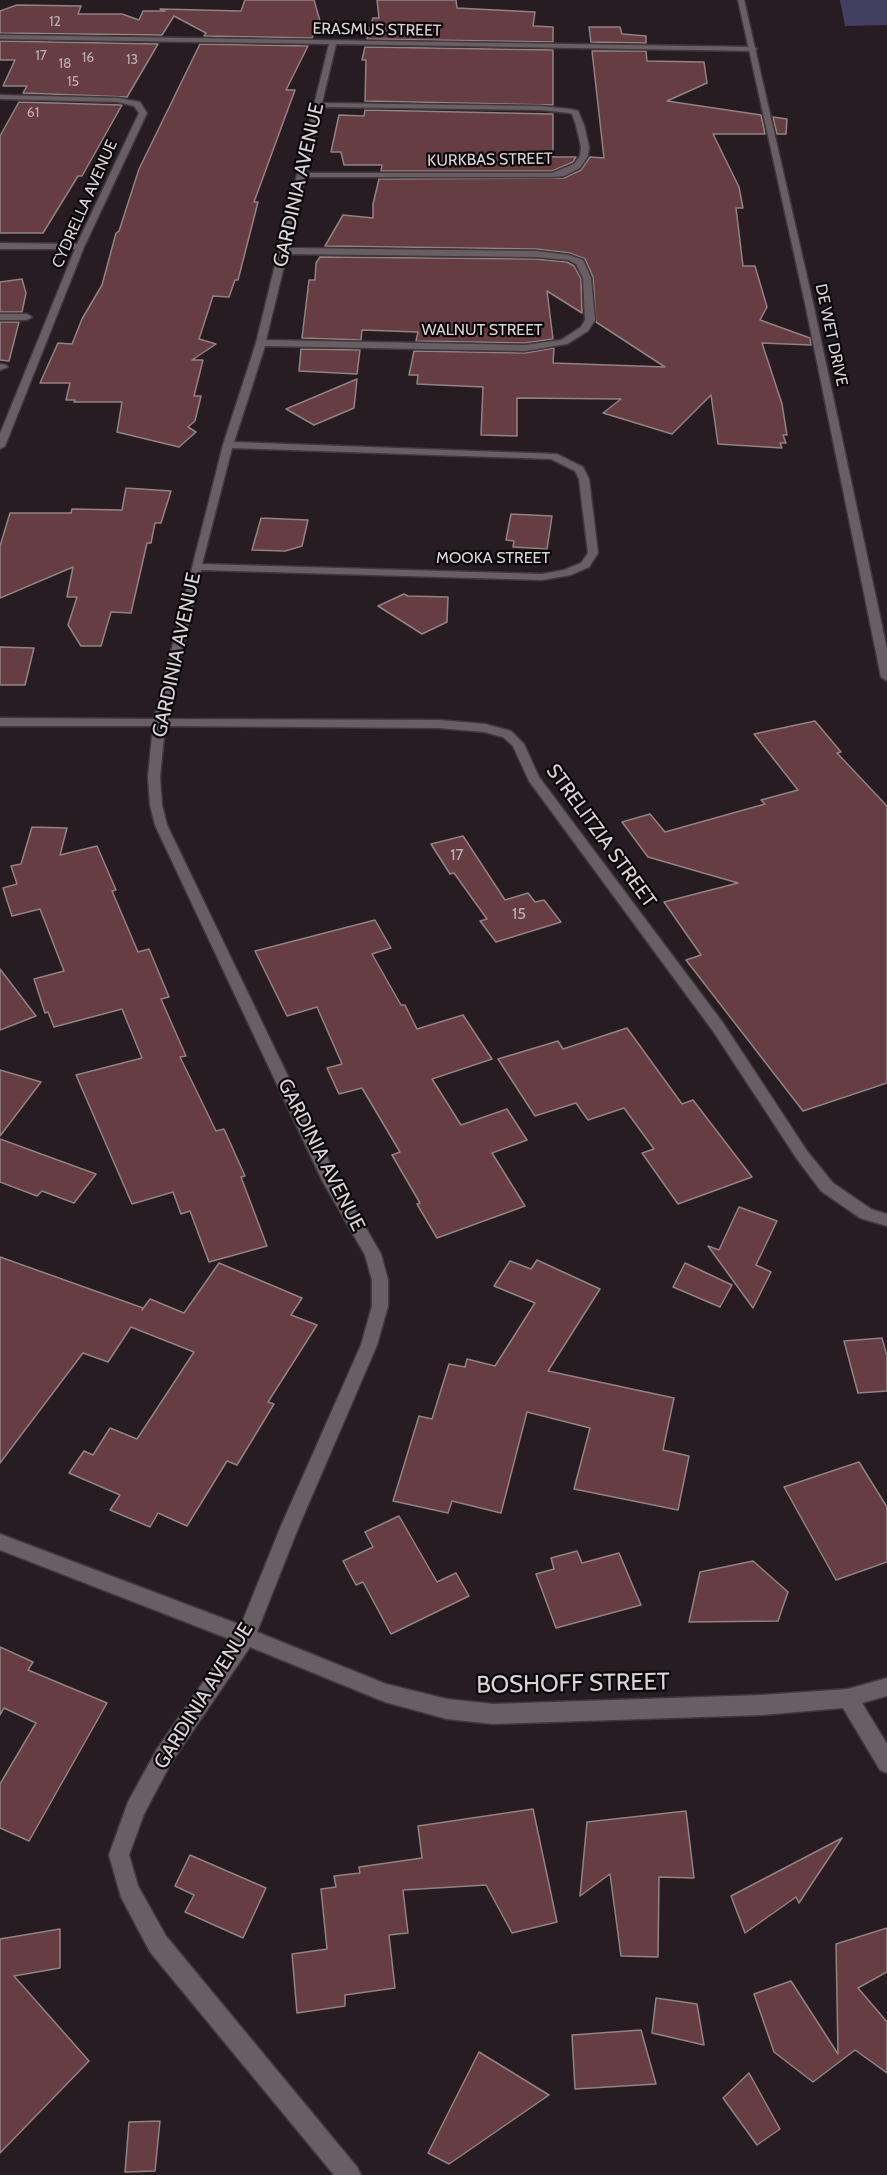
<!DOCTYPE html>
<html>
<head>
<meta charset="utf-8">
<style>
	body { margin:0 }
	canvas { display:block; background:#261c22 }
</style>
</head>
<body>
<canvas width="887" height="2175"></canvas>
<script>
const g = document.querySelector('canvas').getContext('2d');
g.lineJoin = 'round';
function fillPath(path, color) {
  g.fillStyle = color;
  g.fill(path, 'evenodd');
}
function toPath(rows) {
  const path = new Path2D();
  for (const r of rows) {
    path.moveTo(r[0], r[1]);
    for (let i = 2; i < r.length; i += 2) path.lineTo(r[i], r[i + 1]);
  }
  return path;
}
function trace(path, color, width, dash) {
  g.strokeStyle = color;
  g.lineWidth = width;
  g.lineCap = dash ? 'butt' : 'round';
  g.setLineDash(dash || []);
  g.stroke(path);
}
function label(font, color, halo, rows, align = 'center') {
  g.font = font + ' Cabin,sans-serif';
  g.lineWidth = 4.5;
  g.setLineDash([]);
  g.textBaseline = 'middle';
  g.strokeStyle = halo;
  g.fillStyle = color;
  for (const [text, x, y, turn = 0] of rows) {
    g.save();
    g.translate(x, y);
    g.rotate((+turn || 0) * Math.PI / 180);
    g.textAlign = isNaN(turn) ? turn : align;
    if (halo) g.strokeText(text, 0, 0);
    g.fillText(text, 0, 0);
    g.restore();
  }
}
const water = toPath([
	[840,0,887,0,887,25,845,26]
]);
const building = toPath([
	[245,0,314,0,320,21,312,38,204,36,206,33,174,16,162,35,0,33,0,11,17,5,81,6,78,14,122,14,139,20,143,11,165,11,160,9,241,11,245,0],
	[377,0,456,0,457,8,535,12,533,26,553,27,553,42,367,39,373,18,379,18,377,0],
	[589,27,620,27,622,34,646,36,646,43,591,42,589,27],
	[0,41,158,44,127,97,23,93,27,86,3,86,15,60,0,60,0,41],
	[200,44,308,46,286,90,295,90,254,202,258,202,238,280,235,280,229,297,213,296,199,339,216,344,192,360,203,360,194,396,201,396,195,421,188,427,196,432,179,447,117,432,122,402,74,402,75,400,66,400,70,383,40,383,58,343,72,344,82,319,102,285,116,233,119,231,139,169,200,44],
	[365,47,553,50,553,105,365,101,366,60,362,60,365,47],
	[592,51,646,51,647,61,704,62,707,83,667,101,761,115,765,134,713,134,739,187,743,208,736,208,743,266,755,266,767,307,760,320,810,338,811,345,762,343,782,404,787,435,783,435,786,443,780,443,782,448,718,444,711,395,672,434,603,413,621,399,517,398,517,436,481,435,483,387,417,384,418,375,409,375,414,351,525,353,554,348,553,363,665,367,596,322,593,277,585,259,570,253,536,249,325,246,343,215,373,218,373,204,379,179,564,178,581,170,590,157,604,158,592,51],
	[19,102,122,105,82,176,78,176,43,233,0,233,0,136,19,102],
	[365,110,553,114,553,157,576,157,573,162,552,171,381,171,382,165,344,165,341,152,331,152,339,115,364,116,365,110],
	[773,117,787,119,786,134,777,134,773,117],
	[320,257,536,259,567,262,574,266,581,279,582,313,547,291,553,339,525,343,416,341,418,332,362,330,361,340,302,338,309,280,315,280,316,263,320,257],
	[22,279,26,293,22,312,0,312,0,282,22,279],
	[0,322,19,322,9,361,0,360,0,322],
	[301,349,360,350,357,374,299,371,301,349],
	[357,379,354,408,314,425,286,409,357,379],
	[126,488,171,491,161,523,155,523,151,543,147,543,131,613,111,612,101,646,81,646,68,625,77,597,67,597,73,567,0,598,0,546,10,513,71,513,72,509,122,510,126,488],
	[511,514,552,516,547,549,513,547,514,541,506,540,511,514],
	[261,518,308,520,302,546,285,551,252,550,261,518],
	[404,594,408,596,448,597,447,622,422,634,378,606,404,594],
	[0,647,34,648,25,685,0,685,0,647],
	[815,721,841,752,837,753,887,806,887,1083,803,1111,686,960,701,955,664,902,738,883,648,857,622,822,650,814,665,832,765,804,761,800,798,790,754,734,815,721],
	[32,827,67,828,60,855,97,846,116,890,112,891,138,952,149,949,169,997,161,999,186,1056,180,1057,216,1131,224,1129,245,1176,241,1177,267,1246,209,1262,190,1211,181,1214,173,1192,132,1204,76,1075,142,1058,122,1009,54,1027,48,1012,45,1013,34,979,64,971,40,909,12,916,3,888,17,884,11,866,21,864,32,827],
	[463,836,505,900,528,893,535,902,544,900,561,922,496,942,480,921,487,919,454,873,450,874,431,844,463,836],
	[375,920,391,948,372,954,401,1005,405,1005,417,1029,463,1015,492,1059,432,1079,461,1125,507,1109,527,1140,492,1153,525,1206,437,1238,417,1204,420,1203,392,1155,400,1152,362,1088,339,1094,327,1068,342,1064,317,1007,287,1016,255,951,375,920],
	[0,969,36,1016,0,1030,0,969],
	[627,1028,682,1104,693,1100,752,1177,678,1204,642,1153,654,1149,624,1108,588,1120,576,1103,535,1116,498,1059,558,1041,563,1049,627,1028],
	[0,1070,41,1082,0,1136,0,1070],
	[0,1139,96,1174,74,1203,42,1191,37,1196,0,1182,0,1139],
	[739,1207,777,1221,756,1265,771,1272,753,1308,708,1246,719,1250,739,1207],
	[0,1257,143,1308,142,1310,150,1299,184,1313,219,1263,302,1298,291,1315,317,1325,268,1402,274,1404,237,1465,227,1461,187,1526,158,1513,150,1527,110,1510,120,1495,69,1473,84,1451,93,1455,110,1428,137,1439,194,1352,131,1327,108,1362,83,1353,0,1463,0,1257],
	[537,1260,600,1289,548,1371,674,1398,663,1450,689,1456,678,1510,574,1489,590,1428,527,1412,501,1513,452,1501,448,1513,393,1501,419,1416,432,1419,449,1364,465,1367,467,1359,495,1366,535,1303,494,1286,510,1261,531,1269,537,1260],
	[685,1263,732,1285,720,1307,673,1287,685,1263],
	[882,1338,887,1356,887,1391,858,1393,844,1341,882,1338],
	[859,1462,887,1507,887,1562,836,1580,784,1487,859,1462],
	[399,1516,437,1582,456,1573,469,1596,391,1634,363,1582,356,1585,343,1561,373,1547,365,1532,399,1516],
	[577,1551,582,1563,619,1553,641,1605,556,1628,536,1574,554,1569,551,1558,577,1551],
	[753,1561,788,1592,778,1621,689,1622,700,1572,753,1561],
	[0,1647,33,1662,28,1670,107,1703,29,1841,0,1828,0,1784,36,1723,4,1708,0,1715,0,1647],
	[533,1809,557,1922,512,1933,486,1885,403,1890,408,1933,389,1935,395,1988,345,1995,345,2006,297,2013,292,1954,327,1949,321,1889,336,1887,334,1876,360,1873,359,1867,422,1858,418,1826,533,1809],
	[686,1811,694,1878,659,1877,658,1957,621,1956,610,1874,580,1896,587,1822,686,1811],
	[842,1838,799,1903,796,1897,745,1933,731,1896,842,1838],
	[190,1855,266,1888,243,1938,185,1912,194,1895,175,1886,190,1855],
	[887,1928,887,1972,858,1988,887,2022,887,2073,855,2050,813,2082,774,2052,754,1994,791,1981,838,2054,836,1944,887,1928],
	[60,1929,60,1968,14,1976,89,2061,0,2153,0,1939,60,1929],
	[656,1998,697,2004,704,2045,652,2033,656,1998],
	[641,2030,656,2084,575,2089,572,2035,641,2030],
	[479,2052,549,2095,449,2164,428,2153,479,2052],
	[749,2073,780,2129,757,2145,723,2098,749,2073],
	[160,2121,155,2171,125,2172,129,2122,160,2121]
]);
const street = toPath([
	[0,35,754,47,757,49,754,51,336,44,322,103,540,106,570,109,578,111,584,125,589,147,588,156,580,168,564,176,552,177,305,177,288,248,536,251,569,255,583,260,591,278,595,320,588,331,567,344,525,351,265,346,234,442,557,454,583,467,589,479,598,553,589,567,571,575,542,580,201,570,166,719,439,720,485,724,511,731,524,744,539,777,723,1023,807,1151,833,1183,871,1209,887,1214,887,1226,860,1218,821,1191,797,1159,713,1031,529,781,513,746,503,737,484,732,439,728,165,726,160,777,162,805,167,825,337,1178,381,1254,388,1280,388,1306,377,1345,299,1526,257,1632,386,1684,447,1699,493,1704,762,1695,848,1689,887,1678,887,1696,862,1703,887,1744,887,1773,880,1770,843,1708,762,1715,493,1724,447,1719,385,1702,250,1647,171,1763,144,1814,129,1855,138,1886,166,1936,357,2167,361,2175,334,2175,150,1952,121,1897,109,1855,128,1802,157,1749,232,1640,0,1550,0,1534,241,1625,281,1526,361,1345,372,1306,372,1280,365,1255,322,1180,155,825,150,805,148,777,153,726,0,726,0,718,154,719,223,445,256,343,329,44,0,39,0,35],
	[321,107,540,110,569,113,572,114,576,125,581,147,580,156,574,164,552,173,306,173,321,107],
	[287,254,536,257,568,260,576,264,583,278,585,320,581,327,561,340,525,345,266,340,287,254],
	[232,448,551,459,575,471,579,479,588,553,581,563,564,570,542,574,202,564,232,448],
	[0,95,118,98,140,102,147,113,84,247,5,446,0,449,0,434,75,249,0,249,0,243,77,244,139,113,134,106,118,102,0,99,0,95],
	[0,314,27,314,32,317,27,320,0,320,0,314],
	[0,364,6,365,8,367,0,370,0,364]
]);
const secondary = toPath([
	[738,0,744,0,813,303,887,649,887,681,881,677,805,303,738,0]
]);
const farNumbernames = [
	["12",55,22],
	["17",41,56],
	["16",88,58],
	["13",132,60],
	["18",65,64],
	["15",73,82],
	["61",33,113]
];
const farStreetnames = [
	["ERASMUS STREET",377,30,1],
	["KURKBAS STREET",490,160,-1],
	["CYDRELLA AVENUE",85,204,-66],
	["WALNUT STREET",482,330],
	["DE WET DRIVE",831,335,78],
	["MOOKA STREET",493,558]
];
const numberNames = [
	["17",457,855],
	["15",519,914]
];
const streetNames = [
	["GARDINIA AVENUE",299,185,-77],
	["GARDINIA AVENUE",177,655,-78],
	["STRELITZIA STREET",601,836,54],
	["GARDINIA AVENUE",321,1155,63],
	["GARDINIA AVENUE",204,1696,-58]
];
const nearStreetnames = [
	["BOSHOFF STREET",573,1684,-1]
];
fillPath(water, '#433f63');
fillPath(building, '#673d44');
trace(building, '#928284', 1.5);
trace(street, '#40383c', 3);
trace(secondary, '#40383c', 3);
fillPath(street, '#6a5e65');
fillPath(secondary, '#6a5e65');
label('14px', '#bdaeb2', null, farNumbernames);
label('16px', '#dad3d7', '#0c080a', farStreetnames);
label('16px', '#bdaeb2', null, numberNames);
label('20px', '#dad3d7', '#0c080a', streetNames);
label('24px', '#dad3d7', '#0c080a', nearStreetnames);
</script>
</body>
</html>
